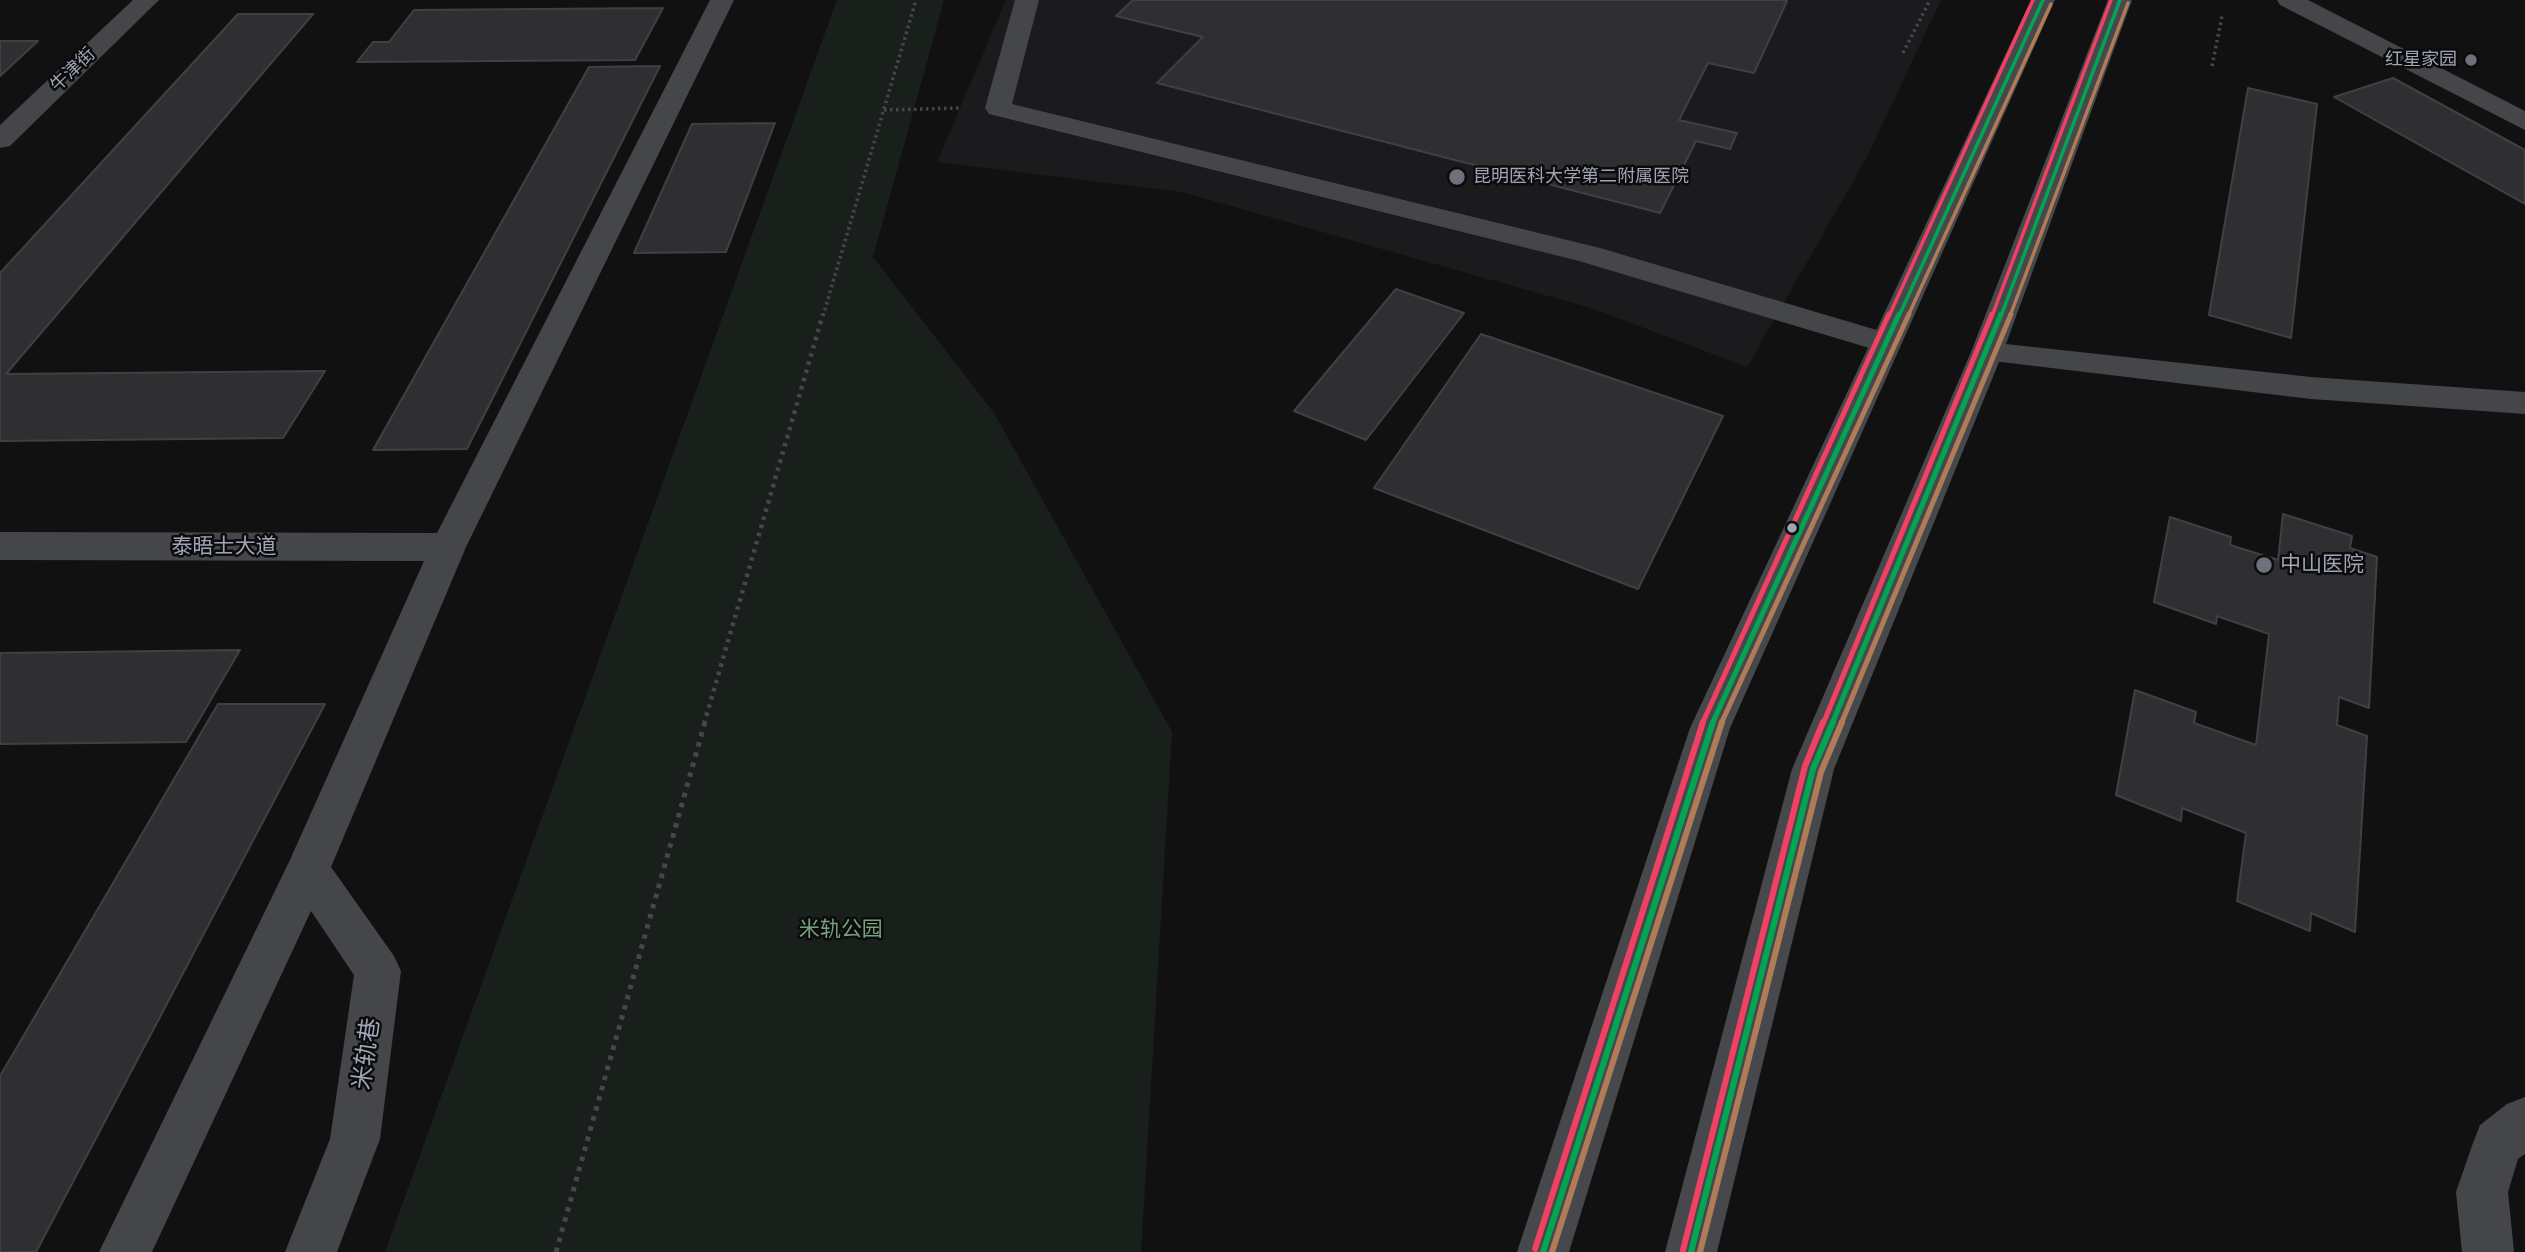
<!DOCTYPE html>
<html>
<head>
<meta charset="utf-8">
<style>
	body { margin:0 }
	canvas { display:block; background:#111 }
</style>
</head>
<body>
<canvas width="2525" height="1252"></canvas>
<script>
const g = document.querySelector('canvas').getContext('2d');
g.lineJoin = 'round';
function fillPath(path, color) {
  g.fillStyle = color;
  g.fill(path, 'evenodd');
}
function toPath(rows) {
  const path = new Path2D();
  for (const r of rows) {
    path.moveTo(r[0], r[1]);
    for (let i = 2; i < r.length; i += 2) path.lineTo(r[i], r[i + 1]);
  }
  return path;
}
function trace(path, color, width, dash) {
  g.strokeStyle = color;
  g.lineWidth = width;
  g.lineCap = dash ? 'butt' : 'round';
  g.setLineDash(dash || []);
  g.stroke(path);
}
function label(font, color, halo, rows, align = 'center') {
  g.font = font + ' "PT Sans","Noto Sans SC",sans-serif';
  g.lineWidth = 5;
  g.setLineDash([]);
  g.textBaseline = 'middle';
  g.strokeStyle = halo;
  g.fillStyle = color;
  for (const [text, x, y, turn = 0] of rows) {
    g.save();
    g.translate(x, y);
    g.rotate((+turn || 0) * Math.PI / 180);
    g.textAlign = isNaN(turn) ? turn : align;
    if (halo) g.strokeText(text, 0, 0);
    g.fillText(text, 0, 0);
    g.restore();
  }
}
const built = toPath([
	[1006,0,1941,0,1867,157,1747,367,1594,309,1182,192,937,162]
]);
const green = toPath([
	[837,0,944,0,873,257,994,413,1172,732,1141,1252,385,1252]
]);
const building = toPath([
	[1133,0,1784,0,1787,1,1754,73,1708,63,1679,120,1737,133,1730,149,1696,141,1660,213,1157,83,1203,37,1116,16,1133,0],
	[663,8,635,60,357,62,373,42,389,42,414,10,663,8],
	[238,14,313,14,6,374,325,371,283,438,0,441,0,273,238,14],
	[0,41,38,41,0,76,0,41],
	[660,66,467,449,373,450,589,67,660,66],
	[2393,78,2525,150,2525,204,2334,97,2393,78],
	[2248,88,2317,104,2291,338,2209,315,2248,88],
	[775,123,726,252,634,253,692,124,775,123],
	[1396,289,1464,313,1366,440,1294,411,1396,289],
	[1481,334,1723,416,1638,589,1374,488,1481,334],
	[2283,514,2352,536,2350,548,2377,557,2369,708,2339,697,2337,725,2367,736,2355,932,2311,913,2310,931,2237,901,2246,833,2182,808,2181,821,2116,795,2135,690,2196,712,2194,723,2256,745,2269,634,2217,616,2216,624,2154,602,2170,517,2231,537,2230,545,2278,560,2283,514],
	[240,650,186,742,0,744,0,653,240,650],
	[218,704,325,704,36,1252,0,1252,0,1076,218,704]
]);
const pathFar2 = toPath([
	[1903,53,1930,0],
	[2212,66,2222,16],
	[884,110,959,108],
	[823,316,916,0]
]);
const pathFar1 = toPath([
	[704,724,823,314]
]);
const path = toPath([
	[556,1252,705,722]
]);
const minor = toPath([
	[133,0,159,0,10,146,0,148,0,125,133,0],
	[710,0,734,0,466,547,331,867,394,956,401,971,380,1139,337,1252,285,1252,330,1139,354,975,311,911,152,1252,99,1252,289,862,424,561,0,560,0,532,437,533,710,0],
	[1015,0,1039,0,1012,104,1600,248,1897,336,1902,343,1897,350,1886,353,1579,261,989,114,985,108,1015,0],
	[2277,0,2308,0,2525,111,2525,130,2280,5,2277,0],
	[1987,342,2311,377,2525,392,2525,414,2311,399,1976,359,1971,352,1976,345,1987,342],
	[2525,1097,2525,1154,2518,1159,2508,1192,2514,1252,2462,1252,2456,1192,2473,1143,2480,1125,2507,1104,2525,1097]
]);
const major = toPath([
	[2031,0,2055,0,1730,728,1569,1252,1517,1252,1690,728,2031,0],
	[2108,0,2132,0,2003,352,1834,769,1717,1252,1665,1252,1792,769,1971,352,2108,0]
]);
const bus1Far2 = toPath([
	[1899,316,2043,0],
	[2001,316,2120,0]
]);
const bus1Far1 = toPath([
	[1712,724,1899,314],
	[1832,724,2001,314]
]);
const bus1 = toPath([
	[1543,1252,1713,722],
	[1691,1252,1813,769,1833,722]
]);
const bus2Far2 = toPath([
	[1908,316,2051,4],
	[2010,316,2128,3]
]);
const bus2Far1 = toPath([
	[1721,724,1909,314],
	[1841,724,2011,314]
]);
const bus2 = toPath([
	[1552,1252,1722,722],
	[1700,1252,1821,772,1842,722]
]);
const bus3Far2 = toPath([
	[1889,316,2033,0],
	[1992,316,2111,0]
]);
const bus3Far1 = toPath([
	[1702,724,1889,314],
	[1823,724,1992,314]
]);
const bus3 = toPath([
	[1535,1249,1703,722],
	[1683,1250,1805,766,1823,722]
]);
const markers = [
	[2471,60,7,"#6e717b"],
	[1457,177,9,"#6e717b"],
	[1792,528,6,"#a0a5b4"],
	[2264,565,9,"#6e717b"]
];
const farPoinames = [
	["红星家园",2457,60],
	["昆明医科大学第二附属医院",1473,177,"left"]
];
const farStreetnames = [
	["牛津街",73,70,-44]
];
const streetNames = [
	["泰晤士大道",224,547]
];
const poiNames = [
	["中山医院",2280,565]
];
const parkNames = [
	["米轨公园",841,930]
];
const nearStreetnames = [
	["米轨巷",367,1054,-82]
];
fillPath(built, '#1b1b1d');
fillPath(green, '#19201b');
fillPath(building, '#2f2f31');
trace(building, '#3f4045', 2);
trace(pathFar2, '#46474c', 3.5, [2.5, 3.5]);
trace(pathFar1, '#46474c', 4.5, [3.5, 5]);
trace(path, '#46474c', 5, [4.5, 6]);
fillPath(minor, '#45464a');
fillPath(major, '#47484c');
trace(bus1Far2, '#00a651', 3.5);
trace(bus1Far1, '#00a651', 5);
trace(bus1, '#00a651', 6);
trace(bus2Far2, '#b07c57', 3.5);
trace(bus2Far1, '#b07c57', 5);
trace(bus2, '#b07c57', 6);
trace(bus3Far2, '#f24062', 3.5);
trace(bus3Far1, '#f24062', 5);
trace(bus3, '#f24062', 6);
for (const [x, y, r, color] of markers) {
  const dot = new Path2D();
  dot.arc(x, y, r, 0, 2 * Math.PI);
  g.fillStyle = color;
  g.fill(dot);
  trace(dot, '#0b0b0d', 2.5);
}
label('18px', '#a0a5b4', '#0b0b0d', farPoinames, 'right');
label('18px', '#a0a5b4', '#0b0b0d', farStreetnames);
label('21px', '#a0a5b4', '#0b0b0d', streetNames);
label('21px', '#a0a5b4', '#0b0b0d', poiNames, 'left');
label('21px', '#75a17b', '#0b0b0d', parkNames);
label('24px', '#a0a5b4', '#0b0b0d', nearStreetnames);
</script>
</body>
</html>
